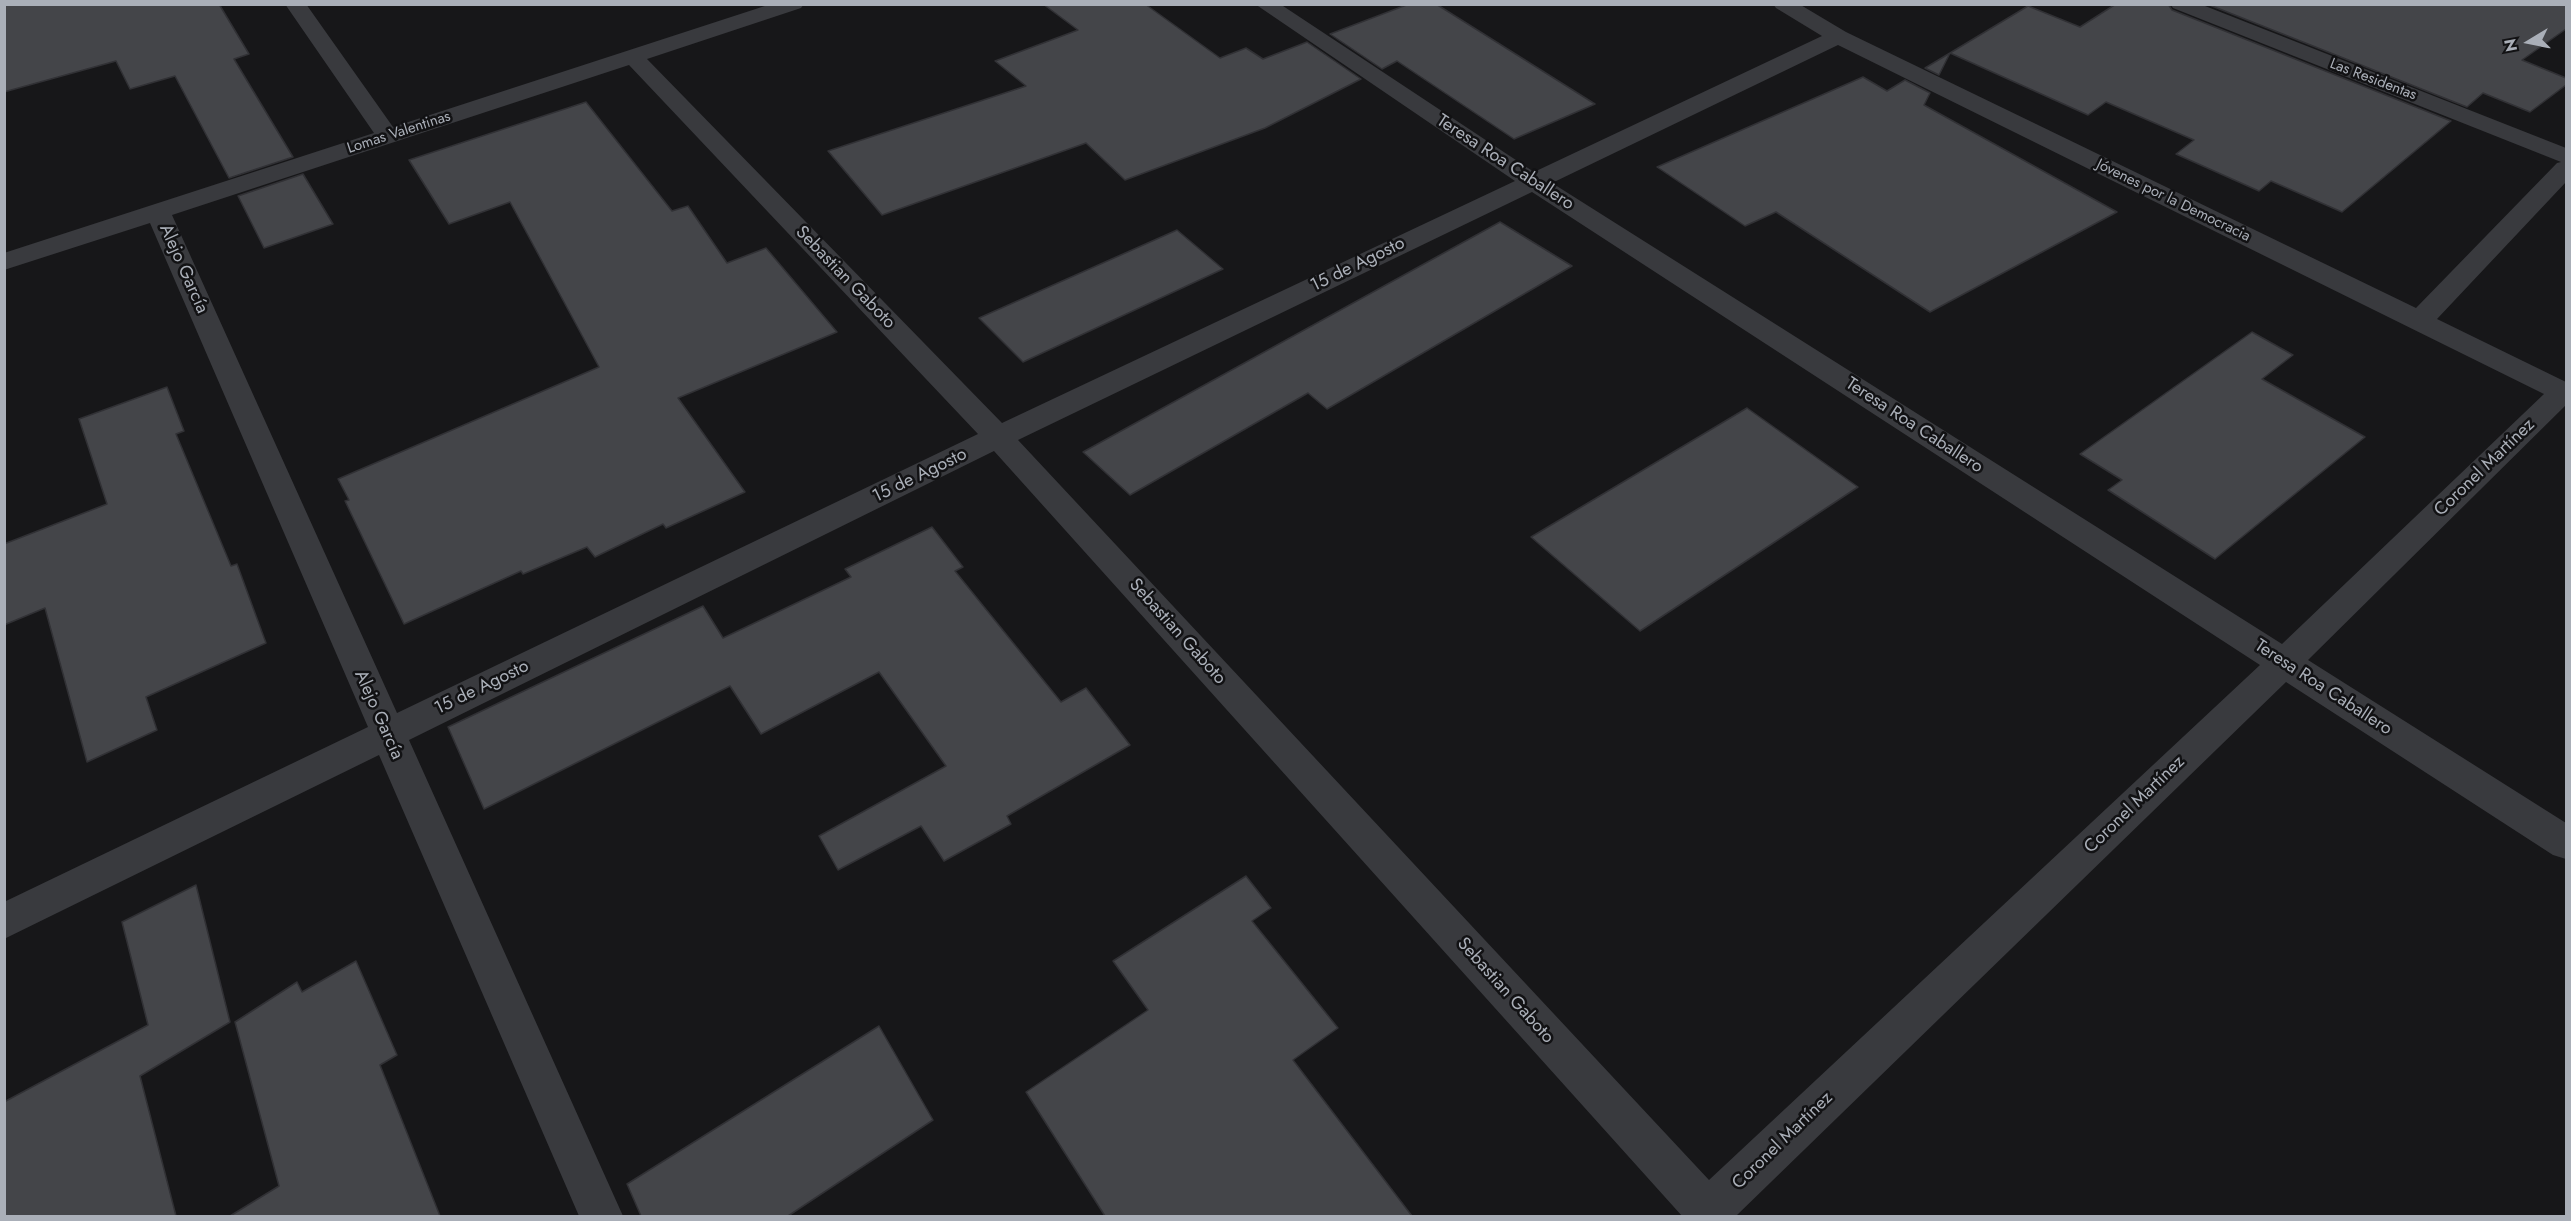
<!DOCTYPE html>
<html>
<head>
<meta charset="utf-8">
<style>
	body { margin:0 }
	#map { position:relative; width:2571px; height:1221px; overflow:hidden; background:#171719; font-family:Jost,sans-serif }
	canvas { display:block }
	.frame { position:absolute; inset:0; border:6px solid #aaafb8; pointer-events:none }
	.north { position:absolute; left:2499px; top:12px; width:60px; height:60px; -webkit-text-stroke:4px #121214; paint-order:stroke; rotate:260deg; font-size:16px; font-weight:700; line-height:24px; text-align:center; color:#aaafb8 }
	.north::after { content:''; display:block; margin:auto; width:21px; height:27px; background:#aaafb8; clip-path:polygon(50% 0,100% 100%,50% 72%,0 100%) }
</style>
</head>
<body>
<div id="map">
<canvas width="2571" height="1221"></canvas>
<div class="frame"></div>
<div class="north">N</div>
</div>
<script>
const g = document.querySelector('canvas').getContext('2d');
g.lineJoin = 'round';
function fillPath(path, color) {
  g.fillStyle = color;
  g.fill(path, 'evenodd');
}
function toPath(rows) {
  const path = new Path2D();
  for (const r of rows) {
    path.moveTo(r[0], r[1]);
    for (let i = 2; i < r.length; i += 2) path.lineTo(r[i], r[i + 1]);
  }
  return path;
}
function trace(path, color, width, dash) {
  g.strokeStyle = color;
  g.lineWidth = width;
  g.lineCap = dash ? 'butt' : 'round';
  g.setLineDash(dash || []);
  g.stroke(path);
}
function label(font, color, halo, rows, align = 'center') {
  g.font = font + ' Jost,sans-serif';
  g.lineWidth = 5;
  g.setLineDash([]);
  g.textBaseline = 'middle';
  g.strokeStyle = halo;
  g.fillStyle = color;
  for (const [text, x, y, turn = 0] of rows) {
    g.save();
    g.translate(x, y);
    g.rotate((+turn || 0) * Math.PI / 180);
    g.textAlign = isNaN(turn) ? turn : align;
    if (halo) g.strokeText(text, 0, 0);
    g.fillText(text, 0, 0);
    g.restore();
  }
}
const building = toPath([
	[4,4,219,4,249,54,234,59,293,157,229,178,175,76,130,89,116,61,4,92,4,4],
	[1043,4,1145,4,1220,58,1246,48,1263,59,1307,42,1361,79,1265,128,1125,180,1086,143,882,215,828,151,1026,86,995,61,1078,30,1043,4],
	[1409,4,1436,4,1595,104,1514,139,1397,61,1382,69,1330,34,1409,4],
	[2116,4,2168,4,2172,10,2451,121,2342,212,2271,181,2259,191,2176,154,2194,140,2106,102,2088,115,1950,53,2028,6,2080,27,2116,4],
	[2207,4,2566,4,2566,29,2522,60,2566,78,2566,85,2530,112,2483,93,2467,107,2207,4],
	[1950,53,1939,75,1925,68,1950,53],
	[1863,77,1887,91,1905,80,1930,93,1924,105,2117,212,1930,312,1776,212,1745,226,1657,167,1863,77],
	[586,102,672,211,688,206,727,263,766,248,837,332,678,398,745,492,666,528,663,524,595,557,587,547,523,574,521,571,404,624,345,501,349,500,338,479,599,367,510,202,449,224,409,160,586,102],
	[303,174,333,224,264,248,238,196,303,174],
	[1500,222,1572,266,1327,409,1308,393,1130,495,1083,452,1500,222],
	[1177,230,1223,269,1023,362,979,318,1177,230],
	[2252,332,2293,355,2262,379,2365,437,2215,559,2108,490,2122,480,2080,454,2252,332],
	[167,387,184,431,176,434,231,566,237,564,266,643,146,697,157,730,87,762,45,608,4,625,4,544,107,504,79,419,167,387],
	[1747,408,1858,487,1640,631,1531,537,1747,408],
	[932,527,963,567,955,571,1061,702,1086,688,1130,745,1007,816,1011,824,944,861,921,826,838,870,819,836,946,766,879,672,761,734,730,686,484,809,448,727,703,606,723,638,851,577,845,569,932,527],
	[1246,876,1271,908,1252,921,1338,1028,1293,1060,1412,1216,1105,1216,1026,1092,1148,1010,1113,961,1246,876],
	[196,885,230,1022,140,1076,176,1216,4,1216,4,1102,148,1025,122,922,196,885],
	[356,961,397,1055,380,1065,440,1216,230,1216,279,1186,235,1022,297,982,302,992,356,961],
	[879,1026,933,1120,788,1216,641,1216,627,1184,879,1026]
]);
const street = toPath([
	[285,4,306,4,393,127,771,4,804,4,801,8,647,59,1002,423,1515,181,1255,4,1280,4,1534,172,1822,36,1776,8,1773,4,1799,4,1846,32,2416,308,2557,163,2561,162,2173,8,2170,4,2200,4,2566,148,2566,182,2437,319,2566,382,2566,405,2308,660,2566,823,2566,859,2553,855,2286,682,1736,1216,1682,1216,994,451,409,740,623,1216,579,1216,379,755,4,939,4,902,368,727,150,223,4,270,4,253,374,133,285,4],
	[1838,45,2544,394,2282,644,1552,183,1838,45],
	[629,65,978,434,397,713,172,215,629,65],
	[1532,192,2260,665,1709,1180,1018,440,1532,192]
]);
const farStreetnames = [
	["Las Residentas",2373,80,21],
	["Lomas Valentinas",399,133,-18],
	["Jóvenes por la Democracia",2173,201,26]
];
const streetNames = [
	["Teresa Roa Caballero",1505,163,33],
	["15 de Agosto",1358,265,-26],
	["Alejo García",183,269,66],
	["Sebastian Gaboto",845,278,46],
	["Teresa Roa Caballero",1914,426,33],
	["Coronel Martínez",2485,468,-44],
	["15 de Agosto",920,476,-26],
	["Sebastian Gaboto",1177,632,48],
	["15 de Agosto",482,688,-26],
	["Teresa Roa Caballero",2323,688,33],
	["Alejo García",378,715,66],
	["Coronel Martínez",2135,805,-44],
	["Sebastian Gaboto",1505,991,48],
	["Coronel Martínez",1783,1141,-44]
];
fillPath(building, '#444549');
trace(building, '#313135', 1.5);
fillPath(street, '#393a3e');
label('15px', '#aaafb8', '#121214', farStreetnames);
label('18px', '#aaafb8', '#121214', streetNames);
</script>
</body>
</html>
